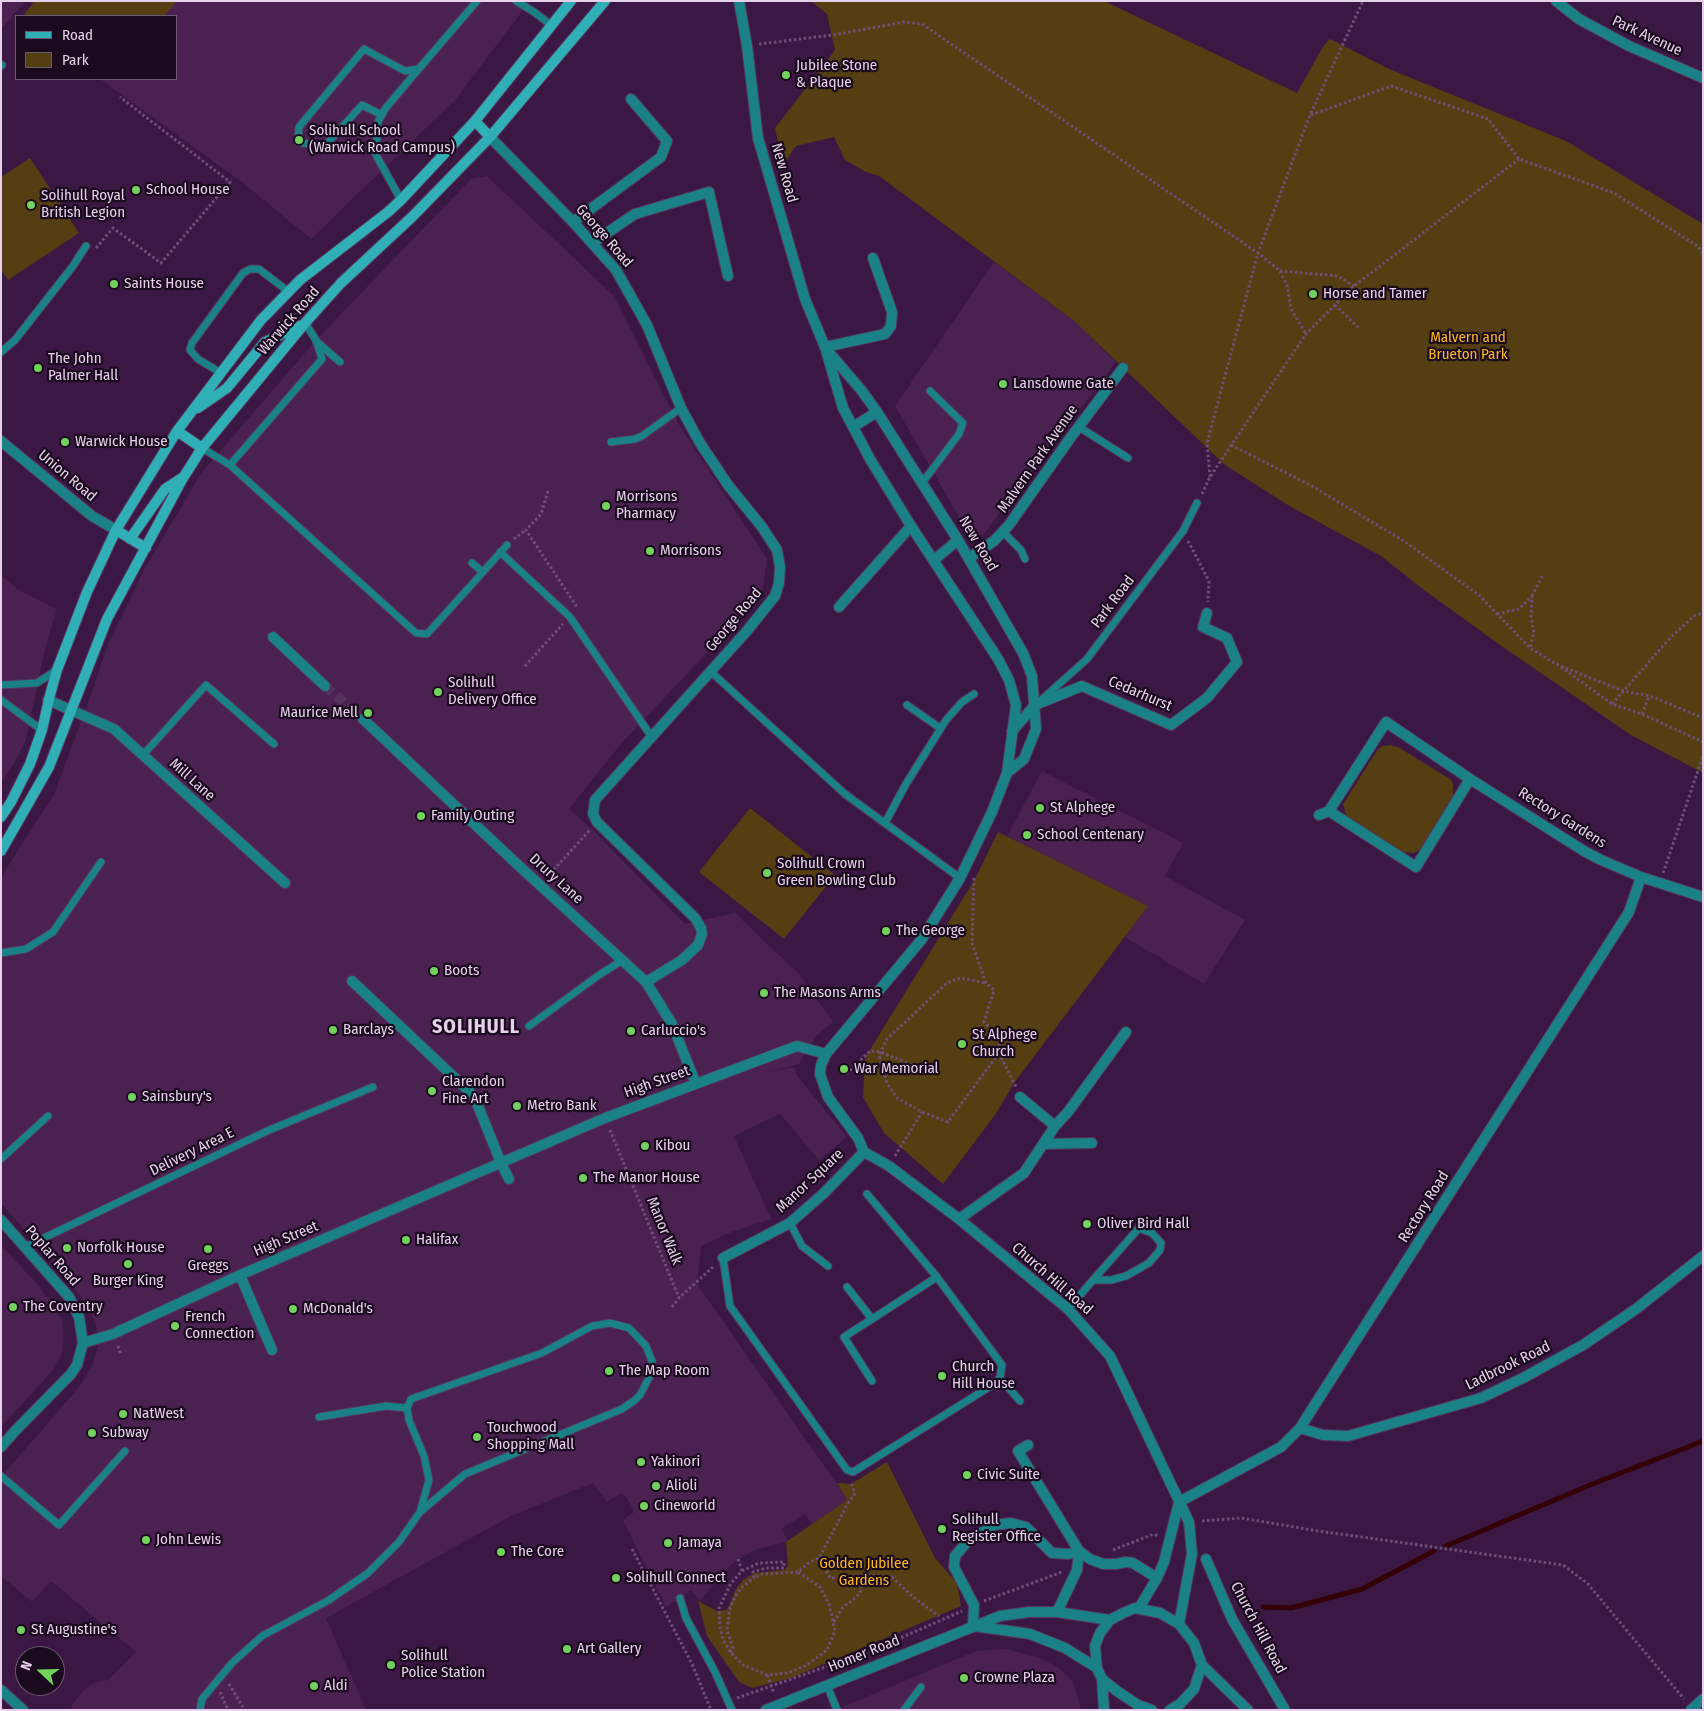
<!DOCTYPE html>
<html>
<head>
<meta charset="utf-8">
<style>
	body { margin:0 }
	#map { position:relative; width:1704px; height:1711px; overflow:hidden; background:#3b1743; font-family:"Fira Sans Condensed",sans-serif }
	canvas { display:block }
	.frame { position:absolute; inset:0; border:2px solid #e6d0ea; pointer-events:none }
	.legend { position:absolute; left:15px; top:15px; width:162px; height:65px; box-sizing:border-box; background:#1a0a1d; border:1px solid #6c596f; margin:0; padding:6px 9px; list-style:none; font-size:15px; color:#e6d0ea }
	.legend li { display:flex; align-items:center; gap:10px; height:25px }
	.legend b { width:25px; border:1px solid #6c596f }
	.north { position:absolute; left:15px; top:1646px; width:50px; height:50px; box-sizing:border-box; background:#1a0a1d; border:1px solid #6c596f; border-radius:50%; rotate:291deg; font-size:14px; font-weight:700; line-height:20px; text-align:center; color:#e6d0ea }
	.north::after { content:''; display:block; margin:auto; width:18px; height:22px; background:#72d25d; clip-path:polygon(50% 0,100% 100%,50% 72%,0 100%) }
</style>
</head>
<body>
<div id="map">
<canvas width="1704" height="1711"></canvas>
<div class="frame"></div>
<ul class="legend">
<li><b style="height:6px;background:#30afb6"></b>Road</li>
<li><b style="height:14px;background:#553e11"></b>Park</li>
</ul>
<div class="north">N</div>
</div>
<script>
const g = document.querySelector('canvas').getContext('2d');
g.lineJoin = 'round';
function fillPath(path, color) {
  g.fillStyle = color;
  g.fill(path, 'evenodd');
}
function toPath(rows) {
  const path = new Path2D();
  for (const r of rows) {
    path.moveTo(r[0], r[1]);
    for (let i = 2; i < r.length; i += 2) path.lineTo(r[i], r[i + 1]);
  }
  return path;
}
function trace(path, color, width, dash) {
  g.strokeStyle = color;
  g.lineWidth = width;
  g.lineCap = dash ? 'butt' : 'round';
  g.setLineDash(dash || []);
  g.stroke(path);
}
function label(font, color, halo, rows, align = 'center') {
  g.font = font + ' "Fira Sans Condensed",sans-serif';
  g.lineWidth = 4.5;
  g.setLineDash([]);
  g.textBaseline = 'middle';
  g.strokeStyle = halo;
  g.fillStyle = color;
  for (const [text, x, y, turn = 0] of rows) {
    g.save();
    g.translate(x, y);
    g.rotate((+turn || 0) * Math.PI / 180);
    g.textAlign = isNaN(turn) ? turn : align;
    if (halo) g.strokeText(text, 0, 0);
    g.fillText(text, 0, 0);
    g.restore();
  }
}
const built = toPath([
	[1,1,26,1,1,29],
	[28,1,530,1,456,99,311,239,242,182,100,79,176,79,176,16,42,16],
	[487,176,614,296,678,423,767,559,763,588,748,609,620,745,569,809,592,829,685,924,735,913,800,975,833,1022,816,1036,799,1064,766,1073,794,1067,798,1077,847,1137,819,1160,780,1114,734,1136,771,1219,734,1231,701,1246,697,1284,848,1500,812,1524,805,1514,781,1529,788,1541,755,1550,738,1559,725,1570,700,1601,691,1590,666,1607,623,1520,634,1512,627,1498,621,1493,607,1502,593,1483,511,1516,326,1618,366,1710,71,1710,72,1705,83,1691,93,1683,108,1680,136,1652,51,1581,32,1602,1,1576,1,1477,80,1386,93,1363,97,1349,98,1338,95,1321,79,1294,1,1203,1,877,54,794,91,695,108,644,146,566,202,472,317,339,471,179],
	[994,262,1073,320,1116,362,983,535,970,536,895,406],
	[1,575,18,590,57,609,45,649,26,740,15,762,1,783],
	[1042,771,1183,843,1165,876,1245,920,1204,984,1125,937,1147,906,1007,836],
	[1,1245,38,1285,54,1306,62,1320,64,1335,62,1353,54,1369,1,1427],
	[1007,1649,1040,1658,1059,1668,1073,1681,1081,1710,835,1710,976,1651]
]);
const green = toPath([
	[35,1,177,1,164,16,27,16,24,14],
	[811,1,1104,1,1297,93,1324,45,1330,39,1389,69,1566,141,1703,224,1703,773,1631,735,1500,645,1424,590,1381,556,1291,507,1225,465,1073,320,879,176,866,172,845,160,834,137,796,146,783,165,775,128,835,50,827,14],
	[30,158,79,233,8,280,1,270,1,177],
	[1390,745,1398,747,1450,779,1453,784,1453,798,1421,849,1414,853,1401,852,1347,818,1343,804,1378,749,1383,746],
	[750,808,835,875,784,939,699,872],
	[998,832,1148,906,1014,1083,995,1115,943,1184,884,1133,863,1097,865,1058,975,879],
	[887,1462,935,1558,957,1583,961,1606,791,1678,752,1688,739,1682,707,1636,698,1601,717,1611,727,1610,736,1589,743,1580,754,1573,784,1570,788,1566,786,1542,847,1500,837,1483,851,1484]
]);
const stream = toPath([
	[1446,1546,1590,1485,1703,1441],
	[1263,1607,1291,1608,1362,1589,1434,1551]
]);
const pedestrianTunnel = toPath([
	[325,686,363,719]
]);
const path = toPath([
	[759,44,833,35,904,22,922,24,1258,253,1280,271,1287,285,1291,309,1306,334],
	[1311,115,1391,86,1488,119,1519,159,1614,193,1699,247,1703,255],
	[96,248,113,228,161,263,230,182,120,97],
	[1280,271,1338,276,1354,286],
	[1335,305,1359,328],
	[1231,445,1310,485,1404,541,1480,596,1530,648,1556,664,1623,691,1650,696,1703,718],
	[1210,477,1207,443,1258,253,1310,115,1363,1],
	[548,491,541,514,526,530,577,607],
	[1202,494,1210,477,1306,334,1354,286,1519,159],
	[514,539,526,530],
	[1188,541,1209,581,1208,602],
	[1532,596,1542,576],
	[1497,614,1519,609,1532,596,1531,616,1534,633,1530,648],
	[525,666,563,624],
	[1561,667,1612,704,1642,714,1703,742],
	[1612,704,1671,637,1694,616,1703,613],
	[1642,714,1649,696],
	[1663,873,1703,756],
	[547,877,590,830],
	[974,878,972,943,986,983,994,990,984,1022,1000,1038,999,1053,948,1122,922,1112,897,1098,887,1083,879,1055,887,1039,947,983,960,978,986,983],
	[999,1053,1016,1087],
	[846,1074,870,1051,881,1052,911,1065],
	[610,1130,679,1298],
	[895,1156,922,1112],
	[672,1307,679,1298,713,1267],
	[118,1346,121,1355],
	[1202,1521,1241,1518,1318,1531,1563,1565,1588,1584,1684,1699],
	[632,1549,692,1664,711,1710],
	[1113,1550,1154,1534,1158,1536],
	[819,1558,830,1578,867,1575,892,1577,913,1597,939,1616],
	[738,1559,742,1571],
	[798,1572,762,1574,754,1578,753,1572,766,1568,784,1568,784,1562,759,1563,742,1571,731,1583,719,1608,720,1627,723,1640,731,1653,743,1665,767,1675,788,1673,807,1665,827,1650,835,1631,829,1604,820,1587,798,1572,810,1562,819,1558,846,1507,855,1493,851,1483],
	[984,1601,1062,1572],
	[834,1622,843,1607,852,1601,860,1593,862,1586,858,1576],
	[731,1653,733,1648,727,1630,730,1608,736,1595,743,1586,754,1578],
	[767,1675,774,1693],
	[229,1684,243,1707],
	[220,1692,228,1710],
	[737,1698,871,1651,962,1611]
]);
const service = toPath([
	[516,1,534,12,551,25],
	[1,66,2,65],
	[382,115,362,105,324,147,298,142,299,127,364,49,405,71,418,69],
	[401,200,376,155,378,122,385,109,411,78,477,1],
	[316,341,340,362],
	[1,352,15,340,73,266,86,246],
	[221,373,198,359,190,350,192,343,243,273,250,269,259,269,289,292],
	[1079,427,1128,458],
	[611,442,635,439,642,436,681,408],
	[202,448,230,465,416,633,427,634,483,572,472,563],
	[230,465,322,359,316,340,305,323],
	[922,483,959,434,963,423,930,391],
	[1003,532,1021,550,1025,559],
	[500,552,570,617,651,736],
	[483,572,507,545],
	[710,671,845,794,960,878],
	[1,685,37,683,57,670],
	[1,700,42,730],
	[1040,701,1087,659,1183,531,1197,503],
	[907,705,940,728],
	[143,755,206,685,274,744],
	[885,823,906,784,946,720,962,702,974,694],
	[1,953,26,949,53,932,101,862],
	[529,1026,599,975,623,960],
	[1,1159,48,1116],
	[867,1194,937,1277],
	[790,1223,802,1246,828,1266],
	[25,1247,267,1131,373,1087],
	[723,1258,730,1306,847,1470,853,1472,994,1384,1000,1378,1002,1365,937,1277,872,1319,847,1287],
	[1068,1309,1093,1280,1139,1228,1152,1233,1161,1243,1160,1250,1149,1263,1126,1276,1111,1280,1093,1280],
	[1000,1378,1020,1401],
	[872,1381,844,1337,872,1319],
	[319,1417,386,1406,407,1408],
	[1,1476,59,1525,125,1451],
	[680,1598,686,1618,715,1672,732,1710],
	[827,1685,837,1710],
	[200,1710,202,1699,232,1663,262,1636,329,1600,368,1573,399,1542,420,1512,465,1474,622,1409,635,1400,640,1395,651,1374,652,1361,646,1346,629,1328,610,1323,592,1326,542,1353,411,1399,407,1408,409,1420,424,1456,429,1480,420,1512],
	[904,1710,921,1687]
]);
const pedestrian = toPath([
	[273,637,325,686],
	[363,719,518,865],
	[352,981,474,1096,501,1163,509,1179],
	[672,1024,696,1084],
	[240,1275,272,1350],
	[83,1343,113,1334,240,1275,605,1118,797,1046,826,1054]
]);
const minor = toPath([
	[1556,1,1579,19,1629,46,1703,78],
	[490,137,573,222,616,270,647,325,681,408,700,443,728,485,762,527,777,550,780,567,779,583,775,596,746,632,595,800,593,814,597,822,695,918,701,928,702,934,698,945,682,960,646,982],
	[573,222,661,157,667,141,631,99],
	[592,243,635,214,709,192,728,276],
	[825,347,885,334,891,326,892,312,873,258],
	[1,441,92,516,116,530],
	[969,558,994,541,1009,525,1071,437,1123,368],
	[839,607,911,526],
	[48,700,114,729,285,883],
	[1012,731,1035,705,1082,686,1171,725,1207,698,1237,662,1227,638,1203,627,1207,613],
	[1470,779,1386,722,1329,811,1416,867,1470,779,1584,851,1601,860,1641,877,1703,897],
	[1319,815,1329,811],
	[518,865,646,982,672,1024],
	[1020,1097,1055,1126],
	[1043,1144,1092,1143],
	[959,1219,1024,1173,1055,1126,1068,1112,1126,1032],
	[723,1258,790,1223,824,1193,864,1152],
	[1300,1428,1323,1435,1348,1436,1481,1398,1523,1378,1583,1345,1636,1309,1703,1256],
	[1028,1445,1018,1451,1079,1551,1090,1559,1103,1564,1116,1564,1126,1562,1133,1563,1157,1578],
	[1179,1502,1281,1447,1300,1428,1629,912,1641,877],
	[1206,1559,1232,1619,1285,1710],
	[973,1626,974,1605,954,1567,955,1556,967,1542,994,1525,1011,1523,1026,1527,1052,1553,1068,1554,1079,1551,1077,1570,1057,1612]
]);
const tertiary = toPath([
	[739,1,747,46,758,138,805,299,825,347,843,408,870,459,911,526,998,659,1009,680,1016,705,1007,773,992,812,960,878,922,939,826,1054,821,1065,820,1074,828,1097,858,1138,864,1152,889,1166,959,1219,1068,1309,1110,1356,1189,1522,1192,1554,1179,1624],
	[827,350,862,391,877,412,958,540,1023,653,1032,676,1036,729,1024,759,1007,773],
	[853,427,877,412],
	[934,560,958,540],
	[1,1220,69,1297,79,1317,83,1343,77,1365,71,1374,15,1431,1,1447],
	[1139,1608,1157,1578,1164,1562,1179,1502],
	[974,1626,1030,1634,1065,1648,1097,1668],
	[1202,1665,1248,1710],
	[1102,1679,1104,1710],
	[1,1690,23,1710],
	[766,1710,1000,1616,1029,1612,1057,1612,1110,1620],
	[1152,1710,1138,1705,1117,1691,1102,1679,1097,1668,1095,1646,1100,1633,1110,1620,1123,1613,1135,1608,1160,1613,1179,1624,1194,1643,1199,1657,1202,1665,1194,1689,1180,1704,1170,1710],
	[1691,1710,1703,1699]
]);
const secondary = toPath([
	[475,121,490,137],
	[198,408,227,388,265,342,302,325],
	[177,431,202,448],
	[116,530,146,548],
	[130,539,165,489,182,478],
	[1,817,11,802,30,764,42,730,50,695,57,670,87,592,116,530,177,431,261,320,300,280,388,212,401,200,475,121,571,1],
	[1,851,49,767,107,619,183,478,202,448,305,323,341,283,413,216,490,137,605,1]
]);
const markers = [
	[786,75,5,"#72d25d"],
	[299,140,5,"#72d25d"],
	[136,190,5,"#72d25d"],
	[31,205,5,"#72d25d"],
	[114,284,5,"#72d25d"],
	[1313,294,5,"#72d25d"],
	[38,368,5,"#72d25d"],
	[1003,384,5,"#72d25d"],
	[65,442,5,"#72d25d"],
	[606,506,5,"#72d25d"],
	[650,551,5,"#72d25d"],
	[438,692,5,"#72d25d"],
	[368,713,5,"#72d25d"],
	[1040,808,5,"#72d25d"],
	[421,816,5,"#72d25d"],
	[1027,835,5,"#72d25d"],
	[767,873,5,"#72d25d"],
	[886,931,5,"#72d25d"],
	[434,971,5,"#72d25d"],
	[764,993,5,"#72d25d"],
	[333,1030,5,"#72d25d"],
	[631,1031,5,"#72d25d"],
	[962,1044,5,"#72d25d"],
	[844,1069,5,"#72d25d"],
	[432,1091,5,"#72d25d"],
	[132,1097,5,"#72d25d"],
	[517,1106,5,"#72d25d"],
	[645,1146,5,"#72d25d"],
	[583,1178,5,"#72d25d"],
	[1087,1224,5,"#72d25d"],
	[406,1240,5,"#72d25d"],
	[67,1248,5,"#72d25d"],
	[208,1249,5,"#72d25d"],
	[128,1264,5,"#72d25d"],
	[13,1307,5,"#72d25d"],
	[293,1309,5,"#72d25d"],
	[175,1326,5,"#72d25d"],
	[609,1371,5,"#72d25d"],
	[942,1376,5,"#72d25d"],
	[123,1414,5,"#72d25d"],
	[92,1433,5,"#72d25d"],
	[477,1437,5,"#72d25d"],
	[641,1462,5,"#72d25d"],
	[967,1475,5,"#72d25d"],
	[656,1486,5,"#72d25d"],
	[644,1506,5,"#72d25d"],
	[942,1529,5,"#72d25d"],
	[146,1540,5,"#72d25d"],
	[668,1543,5,"#72d25d"],
	[501,1552,5,"#72d25d"],
	[616,1578,5,"#72d25d"],
	[21,1630,5,"#72d25d"],
	[567,1649,5,"#72d25d"],
	[391,1665,5,"#72d25d"],
	[964,1678,5,"#72d25d"],
	[314,1686,5,"#72d25d"]
];
const streetNames = [
	["Park Avenue",1647,36,25],
	["New Road",784,173,74],
	["George Road",604,236,49],
	["Warwick Road",289,321,-49],
	["Malvern Park Avenue",1038,459,-55],
	["Union Road",67,476,40],
	["New Road",978,544,59],
	["Park Road",1113,602,-53],
	["George Road",734,620,-50],
	["Cedarhurst",1140,694,23],
	["Mill Lane",192,780,42],
	["Rectory Gardens",1562,818,32],
	["Drury Lane",556,879,42],
	["High Street",657,1082,-20],
	["Delivery Area E",192,1152,-26],
	["Manor Square",810,1181,-43],
	["Rectory Road",1424,1207,-58],
	["Manor Walk",664,1231,68],
	["High Street",286,1239,-23],
	["Poplar Road",52,1256,49],
	["Church Hill Road",1052,1279,41],
	["Ladbrook Road",1508,1366,-26],
	["Church Hill Road",1258,1628,62],
	["Homer Road",864,1654,-22]
];
const poiNames = [
	["Jubilee Stone",796,66],
	["& Plaque",796,83],
	["Solihull School",309,131],
	["(Warwick Road Campus)",309,148],
	["School House",146,190],
	["Solihull Royal",41,196],
	["British Legion",41,213],
	["Saints House",124,284],
	["Horse and Tamer",1323,294],
	["The John",48,359],
	["Palmer Hall",48,376],
	["Lansdowne Gate",1013,384],
	["Warwick House",75,442],
	["Morrisons",616,497],
	["Pharmacy",616,514],
	["Morrisons",660,551],
	["Solihull",448,683],
	["Delivery Office",448,700],
	["Maurice Mell",358,713,"right"],
	["St Alphege",1050,808],
	["Family Outing",431,816],
	["School Centenary",1037,835],
	["Solihull Crown",777,864],
	["Green Bowling Club",777,881],
	["The George",896,931],
	["Boots",444,971],
	["The Masons Arms",774,993],
	["Barclays",343,1030],
	["Carluccio's",641,1031],
	["St Alphege",972,1035],
	["Church",972,1052],
	["War Memorial",854,1069],
	["Clarendon",442,1082],
	["Fine Art",442,1099],
	["Sainsbury's",142,1097],
	["Metro Bank",527,1106],
	["Kibou",655,1146],
	["The Manor House",593,1178],
	["Oliver Bird Hall",1097,1224],
	["Halifax",416,1240],
	["Norfolk House",77,1248],
	["Greggs",208,1266,"center"],
	["Burger King",128,1281,"center"],
	["The Coventry",23,1307],
	["McDonald's",303,1309],
	["French",185,1317],
	["Connection",185,1334],
	["Church",952,1367],
	["Hill House",952,1384],
	["The Map Room",619,1371],
	["NatWest",133,1414],
	["Touchwood",487,1428],
	["Shopping Mall",487,1445],
	["Subway",102,1433],
	["Yakinori",651,1462],
	["Civic Suite",977,1475],
	["Alioli",666,1486],
	["Cineworld",654,1506],
	["Solihull",952,1520],
	["Register Office",952,1537],
	["John Lewis",156,1540],
	["Jamaya",678,1543],
	["The Core",511,1552],
	["Solihull Connect",626,1578],
	["St Augustine's",31,1630],
	["Art Gallery",577,1649],
	["Solihull",401,1656],
	["Police Station",401,1673],
	["Crowne Plaza",974,1678],
	["Aldi",324,1686]
];
const parkNames = [
	["Malvern and",1468,338],
	["Brueton Park",1468,355],
	["Golden Jubilee",864,1564],
	["Gardens",864,1581]
];
const districtNames = [
	["SOLIHULL",476,1027]
];
fillPath(built, '#4a2151');
fillPath(green, '#553e11');
trace(stream, '#340107', 5);
trace(pedestrianTunnel, '#55335c', 10, [10, 5]);
trace(service, '#56355e', 9);
trace(pedestrian, '#56355e', 12);
trace(minor, '#56355e', 12);
trace(tertiary, '#56355e', 12);
trace(secondary, '#56355e', 12);
trace(path, '#6f4f76', 3, [2.5, 2.5]);
trace(service, '#1a8186', 7);
trace(pedestrian, '#1a8186', 10);
trace(minor, '#1a8186', 10);
trace(tertiary, '#1a8186', 10);
trace(secondary, '#30afb6', 10);
for (const [x, y, r, color] of markers) {
  const dot = new Path2D();
  dot.arc(x, y, r, 0, 2 * Math.PI);
  g.fillStyle = color;
  g.fill(dot);
  trace(dot, '#1a0a1d', 2);
}
label('15px', '#e6d0ea', '#1a0a1d', streetNames);
label('15px', '#e6d0ea', '#1a0a1d', poiNames, 'left');
label('15px', '#fdb81e', '#1a0a1d', parkNames);
g.letterSpacing = '1px';
label('bold 20px', '#e6d0ea', '#1a0a1d', districtNames);
g.letterSpacing = '0px';
</script>
</body>
</html>
